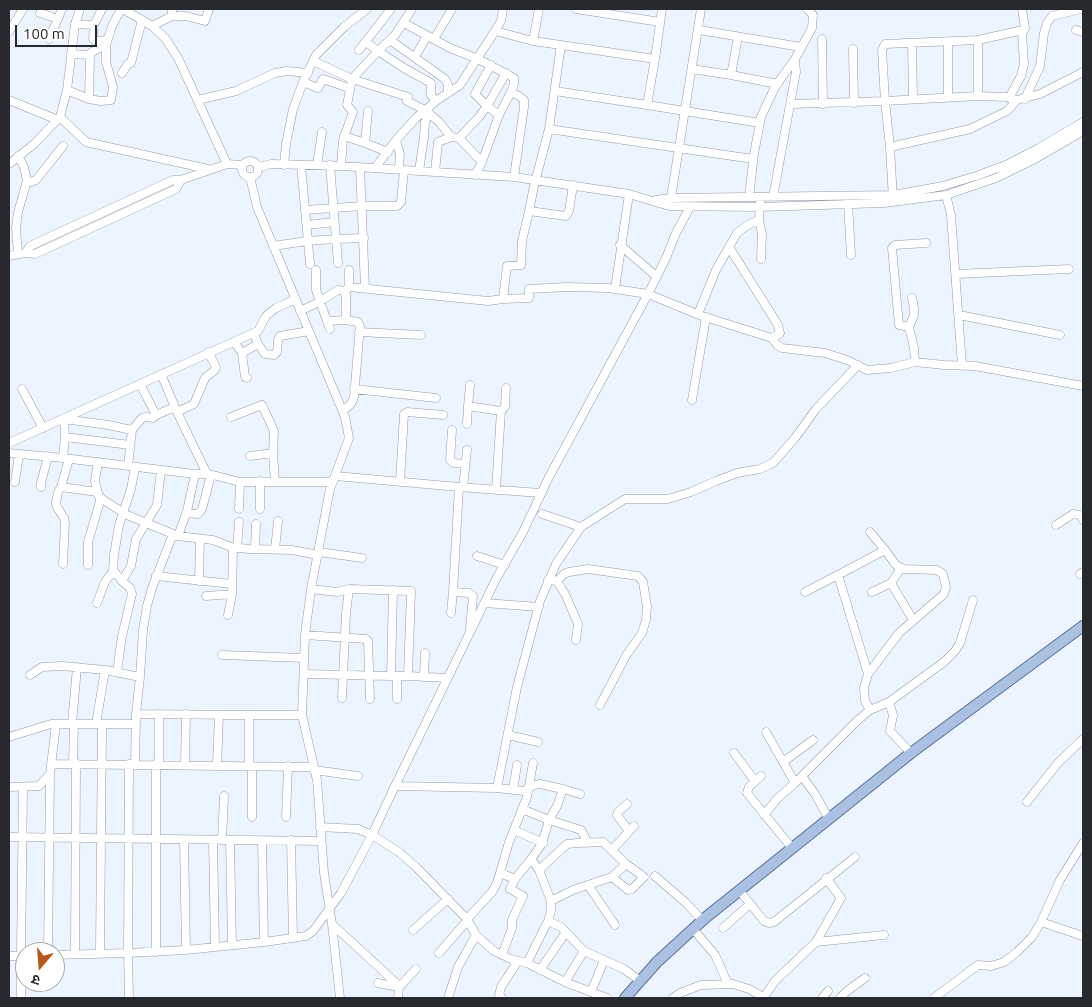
<!DOCTYPE html>
<html>
<head>
<meta charset="utf-8">
<style>
	body { margin:0 }
	#map { position:relative; width:1092px; height:1007px; overflow:hidden; background:#ecf4ff; font-family:Ubuntu,"Noto Sans Devanagari",sans-serif }
	canvas { display:block }
	.frame { position:absolute; inset:0; border:10px solid #26292d; pointer-events:none }
	.north { position:absolute; left:15px; top:942px; width:50px; height:50px; box-sizing:border-box; background:#fff; border:1px solid #a8a9ab; border-radius:50%; rotate:198deg; font-size:14px; font-weight:700; line-height:20px; text-align:center; color:#26292d }
	.north::after { content:''; display:block; margin:auto; width:18px; height:22px; background:#b8561a; clip-path:polygon(50% 0,100% 100%,50% 72%,0 100%) }
	.scale { position:absolute; left:15px; top:25px; width:82px; height:22px; box-sizing:border-box; border:2px solid #26292d; border-top:0; padding-left:6px; font-size:15px; line-height:18px; white-space:nowrap; color:#26292d; -webkit-text-stroke:4px #fff; paint-order:stroke }
</style>
</head>
<body>
<div id="map">
<canvas width="1092" height="1007"></canvas>
<div class="frame"></div>
<div class="north">उ</div>
<div class="scale">100 m</div>
</div>
<script>
const g = document.querySelector('canvas').getContext('2d');
g.lineJoin = 'round';
function toPath(rows) {
  const path = new Path2D();
  for (const r of rows) {
    if (r.length === 3) {
      path.moveTo(r[0] + r[2], r[1]);
      path.arc(r[0], r[1], r[2], 0, 2 * Math.PI);
      continue;
    }
    path.moveTo(r[0], r[1]);
    for (let i = 2; i < r.length; i += 2) path.lineTo(r[i], r[i + 1]);
  }
  return path;
}
function trace(path, color, width, dash) {
  g.strokeStyle = color;
  g.lineWidth = width;
  g.lineCap = dash ? 'butt' : 'round';
  g.setLineDash(dash || []);
  g.stroke(path);
}
const minor = toPath([
	[123,9,152,26,165,38,178,58,227,164],
	[412,9,395,35,378,51,404,68,431,83,431,95,436,101],
	[539,9,533,41,561,45],
	[576,9,660,22],
	[40,13,58,19],
	[172,16,186,16,205,21,209,9],
	[404,23,450,48,478,59,514,78,514,84,511,92,519,96,524,100,524,107,514,177],
	[75,24,94,25,102,9],
	[94,25,93,39,97,41,107,40],
	[152,26,172,16,172,9],
	[699,30,801,47],
	[1076,30,1083,32],
	[495,31,533,41],
	[9,32,23,9],
	[738,37,731,75,778,84],
	[49,39,62,9],
	[434,39,452,9],
	[822,39,823,104],
	[390,40,445,79,448,85,448,93],
	[948,42,948,97],
	[912,43,913,99],
	[853,49,854,103],
	[359,50,391,9],
	[71,54,90,55,92,52,106,45],
	[415,57,427,36],
	[655,59,662,9],
	[795,59,812,28,813,15,807,9],
	[313,61,352,79,378,51,366,42],
	[491,65,475,94,487,106,506,73],
	[692,69,731,75],
	[122,73,128,64,131,63,142,20],
	[303,82,318,88,323,79,349,88],
	[67,90,89,99,101,101,111,100,113,87,106,62,106,45,112,26,121,9],
	[555,91,647,105],
	[978,96,978,40],
	[1009,98,1021,76,1024,64,1022,34,1025,28,1022,9],
	[89,99,90,55],
	[1025,99,1040,66,1044,33,1047,23,1052,16,1081,9],
	[9,100,58,120],
	[198,100,236,91,275,73,287,71,308,73],
	[791,104,885,101,882,50,885,44,978,40,1023,30],
	[60,117,86,142,208,169],
	[549,129,561,45,655,59,647,105,760,123],
	[344,136,365,143,368,111],
	[459,138,479,117,487,106,499,115],
	[396,140,400,154,399,169],
	[365,143,388,152],
	[890,147,885,101,978,96,1007,97,1017,100],
	[18,156,24,167,27,181,18,212,16,228,18,254],
	[250,169,8],
	[9,164,34,144,60,117,67,90,75,24,80,9],
	[284,165,286,144,293,109,303,82,313,61,316,55,344,27,367,9],
	[301,165,310,264],
	[317,165,322,132],
	[341,166,343,140,353,112,347,105,352,79,408,97,407,101,425,110,439,122,451,137,459,138,482,162],
	[259,167,271,164,341,166,514,177,629,194,669,206,759,207,884,203,946,195,996,178,1033,160,1083,131],
	[360,167,365,288],
	[375,168,396,140,416,118,436,101,460,85,495,31,501,21,503,9],
	[419,171,424,137,425,122,429,113],
	[435,172,438,142,451,137],
	[475,175,482,162,499,115,511,92],
	[250,177,257,207,345,417,349,438,330,489,311,589,305,635,302,715,317,780,324,873,332,924,340,998],
	[27,181,31,182,36,180,63,146],
	[573,185,569,211,566,216,529,211,534,186,549,129,753,159],
	[946,195,951,215,962,366],
	[749,197,754,154,761,117,775,87,795,59,796,72,773,197],
	[671,198,701,9],
	[893,199,890,147,970,129,1007,111,1017,100,1040,94,1083,72],
	[656,200,671,198,893,195,943,186,976,176,1006,165,1039,148,1083,122],
	[848,203,851,255],
	[690,207,676,233,666,258,648,294,702,316,772,338,777,345,782,348,825,353,847,360,867,370,891,368,915,362,914,348,909,327,914,315,914,308,912,298],
	[305,210,362,206,397,206,401,202,404,170],
	[759,220,762,234,761,259],
	[307,225,334,222],
	[620,245,656,276],
	[273,246,307,241,336,239,330,165],
	[729,247,778,325,780,333,772,338],
	[25,253,30,246,173,180,181,180,227,164,243,165],
	[9,256,25,253,35,254,176,189,181,180],
	[338,263,336,239,364,238],
	[316,270,316,290,327,321],
	[956,274,1069,269],
	[349,287,488,301,503,299],
	[615,289,629,194],
	[346,290,349,287,349,270],
	[300,311,319,302,338,290,345,291,346,295,346,320,327,321,330,329],
	[698,314,716,270,737,233,746,226,759,220,760,203],
	[959,315,1060,335],
	[909,327,899,325,892,248,895,245,926,243],
	[359,332,421,335],
	[234,342,242,353,258,344,254,333],
	[258,344,265,354,274,355,277,352,278,340,280,336,309,331],
	[242,353,245,377,247,378],
	[915,362,944,365,975,366,1083,386],
	[161,374,177,412,207,474],
	[140,384,156,415,175,407],
	[22,389,43,428],
	[354,389,436,398],
	[692,400,706,317],
	[468,406,470,385],
	[342,410,348,407,352,402,354,397,360,326,358,322,346,320],
	[501,411,505,407,506,388],
	[177,412,194,404,205,378,215,370,216,367,208,352],
	[231,417,262,405,274,431,273,453,275,482],
	[467,424,468,406,501,411,496,490],
	[132,430,142,418,145,417,153,418,156,415],
	[452,430,450,460,454,463,465,464],
	[65,437,130,445],
	[9,443,258,331,266,316,276,308,296,299],
	[9,453,63,458,195,474,209,474,240,482,333,482],
	[250,456,273,453],
	[63,458,65,437,64,419,108,425,132,430,128,466],
	[69,459,61,487,97,492],
	[98,462,95,481,99,497,127,515,178,536,213,540,231,547,249,549,292,550,318,555],
	[335,476,459,487,453,592,469,593,473,596,470,629],
	[15,482,19,454],
	[400,482,404,414,407,412,443,415],
	[41,487,41,483,48,456],
	[61,487,58,492,56,503,57,507,64,518,65,523,63,564],
	[459,487,540,493],
	[463,487,467,450],
	[239,509,240,482],
	[260,509,260,481],
	[186,513,198,514,202,509,211,475],
	[542,514,581,527],
	[1056,525,1073,514,1080,515,1083,520],
	[870,532,885,550],
	[178,536,187,511,195,474],
	[237,548,239,522],
	[255,549,256,524],
	[275,549,278,521],
	[319,552,362,558],
	[477,556,505,565],
	[88,565,88,542,101,498],
	[1080,574,1083,572],
	[838,575,868,674],
	[156,576,232,584],
	[548,580,557,581,564,574,569,572,588,569,631,575,638,576,643,582,647,607,646,620,642,633,627,654,600,705],
	[122,581,113,570,114,555,119,525,131,489,135,467],
	[199,581,200,539],
	[557,581,566,596,578,624,576,640],
	[891,583,913,620],
	[311,589,337,592,349,589,346,613,342,698],
	[349,589,411,591,408,676,447,678],
	[393,590,391,676,408,676],
	[805,592,838,575,885,550,896,565,904,569,937,570,943,574,946,587,944,594,899,633,868,674,864,688,865,701,870,710,889,702],
	[872,592,891,583,901,568],
	[206,596,232,594,233,548],
	[97,603,105,582,110,575,115,574],
	[485,603,539,607],
	[451,613,453,592],
	[228,615,232,594],
	[305,635,366,639,368,641,370,699],
	[222,655,304,658],
	[117,672,122,636,132,594,130,588,122,581,131,566,136,539,157,505,161,470],
	[304,674,391,676],
	[30,675,42,667,62,666,105,670],
	[397,676,397,699],
	[424,676,425,653],
	[140,677,143,630,147,606,152,588,173,534],
	[159,714,159,764],
	[72,724,77,667],
	[96,724,105,670,140,677,136,714],
	[766,732,795,783,802,776],
	[508,735,538,742],
	[9,737,51,724,74,724],
	[734,753,755,781],
	[911,753,890,731,893,715,889,702,944,662,955,651,960,643,973,600],
	[783,762,813,740],
	[73,763,74,724,136,724],
	[51,764,313,767],
	[129,764,128,953,186,950,264,942,306,936,313,931,341,893,372,835,395,786,496,579,523,532,549,477,648,294,608,288,567,287,529,289,529,298,503,299,507,266,521,265,522,241,529,211],
	[135,764,136,714,249,715],
	[185,765,186,714],
	[217,765,219,715],
	[249,766,249,715,302,715],
	[252,766,252,817],
	[314,770,358,776],
	[761,776,749,787,747,793,792,848],
	[395,786,497,788,517,687,540,601,556,564,581,527,625,499,668,499,691,492,716,481,737,473,760,469,773,463,795,438,816,409,858,365],
	[9,787,39,786,50,774],
	[23,787,21,956,25,955],
	[497,788,524,791,534,785,540,784,563,789,557,806,549,820,542,844,531,859,539,870,551,901,551,911,548,921,527,963],
	[563,789,580,794],
	[513,790,517,765],
	[1027,802,1058,763,1083,739],
	[627,804,618,812,617,815,629,831],
	[522,809,549,820,581,830,588,843],
	[764,815,777,799,795,783],
	[286,817,288,766],
	[829,819,815,794,802,776,858,720,870,710],
	[320,827,358,829,372,835,399,852,417,868,467,919,476,935,494,951,511,959,527,963,565,982,607,998],
	[514,830,543,843],
	[9,837,321,841],
	[184,840,186,950],
	[213,840,215,947],
	[222,840,224,796],
	[230,840,232,945],
	[291,840,293,938],
	[262,841,264,942],
	[612,850,634,826],
	[539,870,567,844,577,843,603,842,626,864,612,877,573,890,551,901],
	[500,873,515,879,531,859],
	[655,876,685,902,702,920],
	[612,877,628,890,632,889,644,877,626,864],
	[588,885,615,925],
	[739,890,764,921,769,923,774,922,855,857],
	[467,919,492,892,497,883,509,842,527,797,533,763],
	[548,921,561,927,584,951,624,969,639,980],
	[1041,922,1083,936],
	[332,924,396,983,399,987,398,998],
	[723,928,750,904],
	[693,929,715,955,728,984],
	[413,930,448,899],
	[816,942,841,898,826,878],
	[48,952,50,774,56,724],
	[156,952,156,764],
	[100,953,102,724],
	[439,953,467,921],
	[75,954,76,763],
	[55,955,128,953,129,998],
	[502,955,512,928,512,920,523,896,510,889,515,879],
	[9,956,21,956,21,998],
	[540,970,566,932],
	[565,982,584,951],
	[378,983,399,987,416,969],
	[591,992,604,960],
	[764,997,775,981,816,942,884,935],
	[448,998,458,967,476,935],
	[502,998,499,995,501,987,518,961],
	[673,998,680,993,701,985,733,984,749,989,765,998],
	[822,998,828,991],
	[840,998,847,991,865,978],
	[934,998,978,965,991,966,1004,962,1017,952,1032,937,1041,922,1060,880,1083,843]
]);
const major = toPath([
	[625,998,657,962,705,918,911,753,1083,626]
]);
trace(minor, '#949ba5', 9);
trace(major, '#577196', 12);
trace(minor, '#fff', 8);
trace(major, '#aac1e2', 10);
</script>
</body>
</html>
